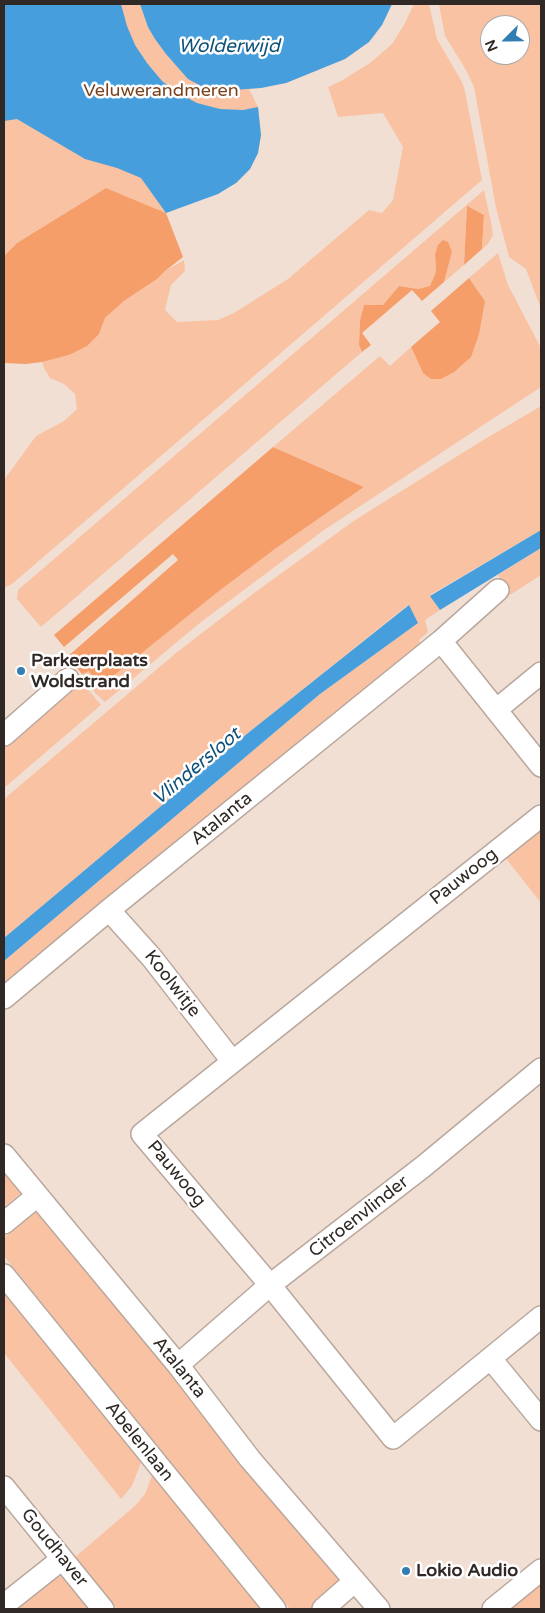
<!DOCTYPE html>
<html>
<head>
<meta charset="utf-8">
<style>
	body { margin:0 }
	#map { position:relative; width:545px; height:1613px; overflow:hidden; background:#f2dfd4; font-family:"Varela Round",sans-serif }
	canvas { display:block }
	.frame { position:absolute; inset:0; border:5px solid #2f2824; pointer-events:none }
	.north { position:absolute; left:480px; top:15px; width:50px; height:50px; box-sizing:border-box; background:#fff; border:1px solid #aca9a7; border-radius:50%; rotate:247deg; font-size:14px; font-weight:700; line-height:20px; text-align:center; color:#2f2824 }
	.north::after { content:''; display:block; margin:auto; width:18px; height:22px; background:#327db1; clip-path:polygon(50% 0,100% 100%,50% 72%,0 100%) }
</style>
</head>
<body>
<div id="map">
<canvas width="545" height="1613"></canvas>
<div class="frame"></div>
<div class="north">N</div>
</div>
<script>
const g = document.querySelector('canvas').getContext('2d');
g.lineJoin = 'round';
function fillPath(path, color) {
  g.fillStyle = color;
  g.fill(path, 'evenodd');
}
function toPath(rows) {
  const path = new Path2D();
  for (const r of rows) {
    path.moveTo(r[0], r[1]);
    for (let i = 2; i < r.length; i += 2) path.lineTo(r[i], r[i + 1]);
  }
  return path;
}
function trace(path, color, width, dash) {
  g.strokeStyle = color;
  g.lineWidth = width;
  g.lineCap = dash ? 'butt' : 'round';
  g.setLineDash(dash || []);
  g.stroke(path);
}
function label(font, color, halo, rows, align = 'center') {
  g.font = font + ' "Varela Round",sans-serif';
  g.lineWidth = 5;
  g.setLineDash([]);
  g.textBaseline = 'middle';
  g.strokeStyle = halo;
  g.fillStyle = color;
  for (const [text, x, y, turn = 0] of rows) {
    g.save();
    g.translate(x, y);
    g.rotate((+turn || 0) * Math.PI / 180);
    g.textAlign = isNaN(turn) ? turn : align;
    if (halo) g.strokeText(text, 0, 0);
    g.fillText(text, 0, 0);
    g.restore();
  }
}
const green = toPath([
	[4,4,392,4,382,25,369,42,345,59,286,83,249,89,258,107,261,135,258,153,250,169,236,183,218,193,166,213,106,188,17,243,4,256],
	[414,4,429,4,437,39,462,82,465,91,482,180,12,584,4,588,4,480,36,436,64,421,77,409,75,394,64,384,50,378,44,368,42,362,69,355,99,334,105,318,124,301,157,279,165,271,184,260,185,271,171,285,165,310,177,322,218,320,234,313,288,279,369,210,382,213,393,200,403,147,383,113,338,117,328,87,341,81,370,63,392,44,404,25],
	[439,4,541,4,541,309,526,269,509,257,496,208,474,87,466,70,445,36],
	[490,25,520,25,520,55,490,55],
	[484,190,492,227,493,235,488,244,482,249,484,215,467,207,464,265,444,282,452,252,435,254,436,272,430,286,418,289,399,286,383,305,364,305,360,320,359,345,362,352,41,627,17,599,18,590],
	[498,253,508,285,541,348,541,387,324,530,201,622,105,702,96,694,82,674,89,671,93,677,103,684,219,591,275,549,364,487,273,447,380,356,390,366,411,347,423,373,485,301,469,278],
	[541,406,541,530,430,595,440,610,425,620,428,632,419,640,421,644,4,990,4,961,320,694,418,623,408,605,248,733,4,938,4,799,176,653,254,593,355,520,480,442],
	[541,548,541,575,510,595,498,575],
	[80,680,101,705,4,788,4,746],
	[541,826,541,903,504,856],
	[4,1158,23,1183,21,1193,4,1207],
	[38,1211,339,1573,339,1582,331,1592,311,1609,290,1609,4,1256,4,1238,33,1213],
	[4,1289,142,1460,132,1486,121,1499,4,1353],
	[153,1473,263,1609,117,1609,74,1558,136,1505,145,1494],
	[57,1576,62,1577,89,1609,12,1609],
	[541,1585,541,1609,511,1609]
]);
const forest = toPath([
	[106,188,166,213,183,257,165,271,157,279,124,301,105,318,99,334,87,346,69,355,42,362,26,364,4,363,4,256,17,243],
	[467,206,484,215,482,249,464,265],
	[443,240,448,242,452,252,444,282,422,301,412,290,362,333,371,345,362,352,359,345,360,320,364,305,383,305,399,286,418,289,430,286,436,272,435,254,438,245],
	[469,278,485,301,479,334,471,357,454,372,441,379,431,379,423,373,411,347,440,322,431,311],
	[273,447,364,487,275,549,219,591,102,685,93,677,89,671,82,674,67,657,178,560,173,554,64,647,54,635]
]);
const water = toPath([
	[4,4,121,4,127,26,135,45,147,63,162,81,178,93,197,103,220,109,243,110,258,107,261,135,258,153,250,169,236,183,218,194,166,213,141,178,117,168,85,159,17,119,4,121],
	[140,4,392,4,382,25,369,42,345,59,286,83,261,88,220,91,203,87,188,79,166,54,155,39,148,27],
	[541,530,541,548,440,610,430,596],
	[409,605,418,623,320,694,4,961,4,938,248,733]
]);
const minor = toPath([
	[441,641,541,766],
	[496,710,541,673],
	[4,735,68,679],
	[541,816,142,1134,270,1285,393,1438,541,1317],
	[109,910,152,958,232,1061],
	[4,998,109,910,441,641,498,590],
	[4,1155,178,1365,250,1459,379,1609],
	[4,1223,37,1196],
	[4,1275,275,1609],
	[491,1359,541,1420],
	[178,1365,270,1285,424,1166,541,1069],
	[4,1487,103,1609],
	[4,1605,62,1559],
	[323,1609,355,1581],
	[493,1609,541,1570]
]);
const markers = [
	[21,671,5,"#327db1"],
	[406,1571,5,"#327db1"]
];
const parkNames = [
	["Veluwerandmeren",161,91]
];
const poiNames = [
	["Parkeerplaats",31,661],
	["Woldstrand",31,682],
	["Lokio Audio",416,1571]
];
const streetNames = [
	["Atalanta",222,819,-39],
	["Pauwoog",464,877,-38],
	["Koolwitje",172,984,52],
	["Pauwoog",176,1174,50],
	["Citroenvlinder",359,1217,-38],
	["Atalanta",179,1368,51],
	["Abelenlaan",139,1442,51],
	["Goudhaver",54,1548,51]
];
const waterNames = [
	["Wolderwijd",229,47],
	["Vlindersloot",197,767,-40]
];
fillPath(green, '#f9c2a3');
fillPath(forest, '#f59e6a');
fillPath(water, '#469fdc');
trace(minor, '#b9a79d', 24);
trace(minor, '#fff', 21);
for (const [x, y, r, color] of markers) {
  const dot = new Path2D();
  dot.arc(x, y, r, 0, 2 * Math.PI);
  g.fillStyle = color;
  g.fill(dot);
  trace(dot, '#fff', 2);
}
label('18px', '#7b421e', '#fff', parkNames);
label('bold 18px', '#2f2824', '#fff', poiNames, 'left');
label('18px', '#2f2824', '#fff', streetNames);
label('italic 19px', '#0e517a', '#fff', waterNames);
</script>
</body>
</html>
